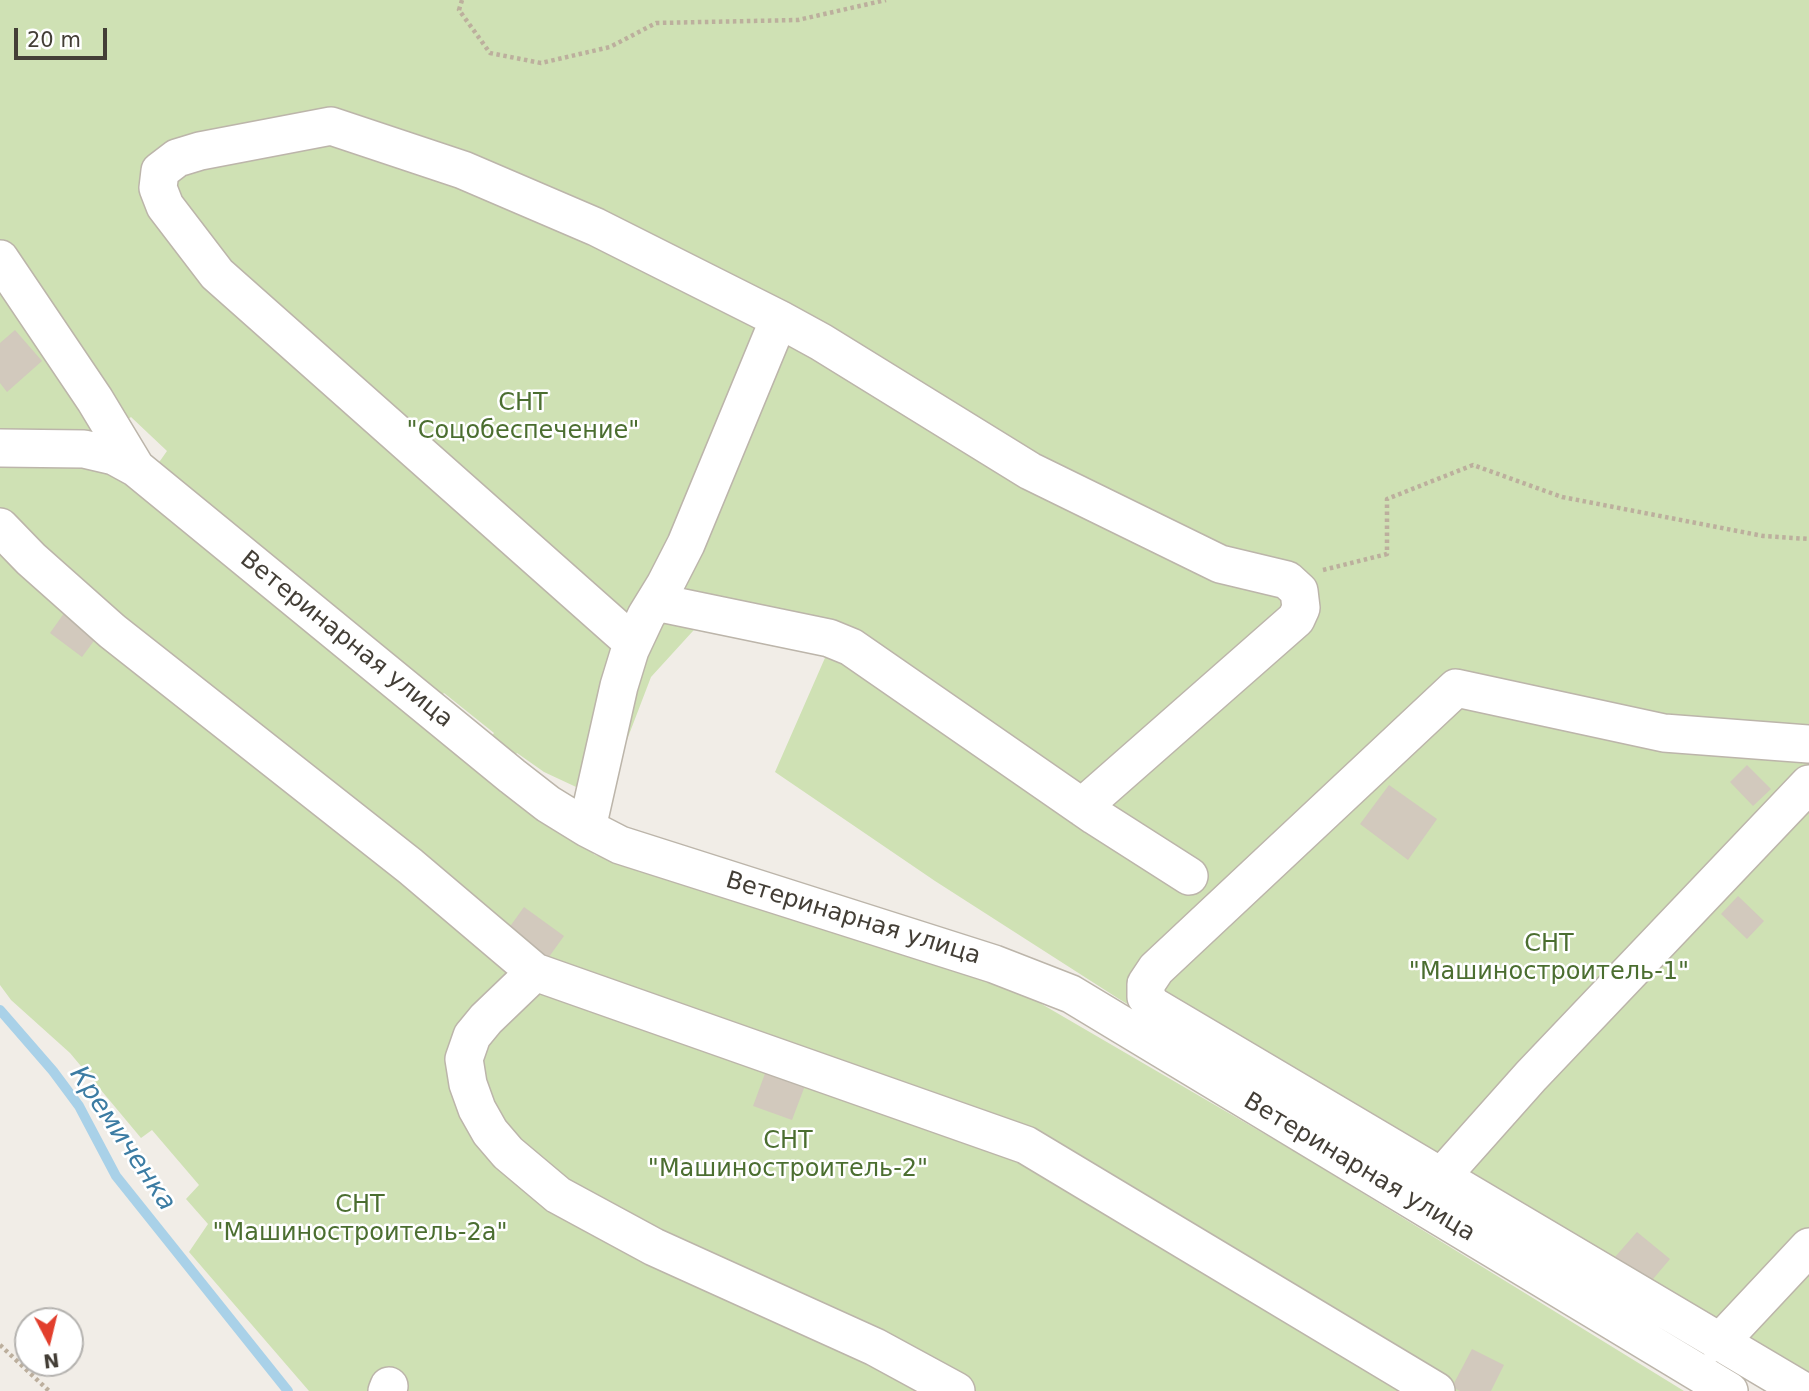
<!DOCTYPE html>
<html>
<head>
<meta charset="utf-8">
<style>
	body { margin:0 }
	#map { position:relative; width:1809px; height:1391px; overflow:hidden; background:#f1ede7; font-family:"DejaVu Sans",sans-serif }
	canvas { display:block }
	.north { position:absolute; left:14px; top:1307px; width:70px; height:70px; box-sizing:border-box; background:#fff; border:2px solid #b4b2af; border-radius:50%; rotate:173deg; font-size:19px; font-weight:700; line-height:28px; text-align:center; color:#433e36 }
	.north::after { content:''; display:block; margin:auto; width:24px; height:32px; background:#e23f2d; clip-path:polygon(50% 0,100% 100%,50% 72%,0 100%) }
	.scale { position:absolute; left:14px; top:28px; width:93px; height:32px; box-sizing:border-box; border:4px solid #433e36; border-top:0; padding-left:9px; font-size:21px; line-height:24px; white-space:nowrap; color:#433e36; -webkit-text-stroke:5px #fff; paint-order:stroke }
</style>
</head>
<body>
<div id="map">
<canvas width="1809" height="1391"></canvas>
<div class="north">N</div>
<div class="scale">20 m</div>
</div>
<script>
const g = document.querySelector('canvas').getContext('2d');
g.lineJoin = 'round';
function fillPath(path, color) {
  g.fillStyle = color;
  g.fill(path, 'evenodd');
}
function toPath(rows) {
  const path = new Path2D();
  for (const r of rows) {
    path.moveTo(r[0], r[1]);
    for (let i = 2; i < r.length; i += 2) path.lineTo(r[i], r[i + 1]);
  }
  return path;
}
function trace(path, color, width, dash) {
  g.strokeStyle = color;
  g.lineWidth = width;
  g.lineCap = dash ? 'butt' : 'round';
  g.setLineDash(dash || []);
  g.stroke(path);
}
function label(font, color, halo, rows, align = 'center') {
  g.font = font + ' "DejaVu Sans",sans-serif';
  g.lineWidth = 5;
  g.setLineDash([]);
  g.textBaseline = 'middle';
  g.strokeStyle = halo;
  g.fillStyle = color;
  for (const [text, x, y, turn = 0] of rows) {
    g.save();
    g.translate(x, y);
    g.rotate((+turn || 0) * Math.PI / 180);
    g.textAlign = isNaN(turn) ? turn : align;
    if (halo) g.strokeText(text, 0, 0);
    g.fillText(text, 0, 0);
    g.restore();
  }
}
const green = toPath([
	[0,0,1809,0,1809,1391,1702,1349,1119,999,935,881,775,772,828,651,703,620,651,677,604,800,544,772,517,753,510,761,486,744,494,733,444,693,437,700,302,591,307,583,155,468,167,451,131,417,106,435,0,430],
	[0,459,112,467,149,492,595,855,624,861,1021,992,1299,1154,1684,1391,309,1391,189,1252,208,1224,186,1199,199,1185,152,1130,141,1138,70,1053,11,1000,0,985]
]);
const stream = toPath([
	[0,1010,53,1071,79,1106,116,1176,288,1391]
]);
const building = toPath([
	[15,330,42,361,7,392,0,383,0,343],
	[67,609,99,634,82,657,50,633],
	[1747,765,1771,789,1753,806,1730,782],
	[1389,785,1437,819,1408,860,1360,824],
	[1738,896,1764,921,1747,939,1721,914],
	[524,907,564,936,546,961,506,932],
	[767,1068,806,1083,792,1120,753,1106],
	[1637,1232,1670,1259,1648,1285,1615,1257],
	[1472,1349,1504,1365,1491,1391,1460,1391,1452,1387]
]);
const path = toPath([
	[462,0,459,10,490,53,541,63,610,47,656,23,798,20,886,0],
	[1323,570,1387,554,1387,499,1473,465,1562,497,1763,536,1809,539],
	[0,1345,49,1391]
]);
const minor = toPath([
	[0,259,95,400,136,468],
	[0,448,84,449,114,456,136,468,512,776,548,804,587,828,620,845,994,964,1071,994,1729,1391],
	[0,527,31,559,112,631,410,866,535,972,1026,1145,1436,1391],
	[655,602,829,638,851,647,1095,816,1189,876],
	[633,643,217,274,165,206,158,188,160,171,177,158,200,151,331,126,463,170,596,227,779,319,821,342,1030,471,1220,564,1287,580,1299,591,1301,608,1296,619,1082,807],
	[587,828,619,686,630,650,646,616,665,585,686,544,779,319],
	[535,972,486,1019,472,1036,464,1059,468,1084,477,1109,490,1132,508,1153,558,1195,654,1247,875,1347,956,1391],
	[1441,1177,1531,1076,1809,784],
	[1719,1343,1809,1247],
	[387,1391,389,1386],
	[1803,1391,1153,1006,1146,997,1146,984,1156,969,1456,688,1664,733,1809,744]
]);
const parkNames = [
	["СНТ",523,404],
	["\"Соцобеспечение\"",523,432],
	["СНТ",1549,945],
	["\"Машиностроитель-1\"",1549,973],
	["СНТ",788,1142],
	["\"Машиностроитель-2\"",788,1170],
	["СНТ",360,1206],
	["\"Машиностроитель-2а\"",360,1234]
];
const streetNames = [
	["Ветеринарная улица",346,640,39],
	["Ветеринарная улица",853,919,17],
	["Ветеринарная улица",1359,1168,31]
];
const waterNames = [
	["Кремиченка",122,1139,56]
];
fillPath(green, '#cfe1b4');
trace(stream, '#a9d1e8', 10);
fillPath(building, '#d2c9bd');
trace(minor, '#bcb5aa', 40);
trace(path, '#bcaf9d', 4.5, [3.5, 3.5]);
trace(minor, '#fff', 37);
label('24px', '#4b6e30', '#fff', parkNames);
label('24px', '#433e36', '#fff', streetNames);
label('italic 26px', '#3c7ca3', '#fff', waterNames);
</script>
</body>
</html>
